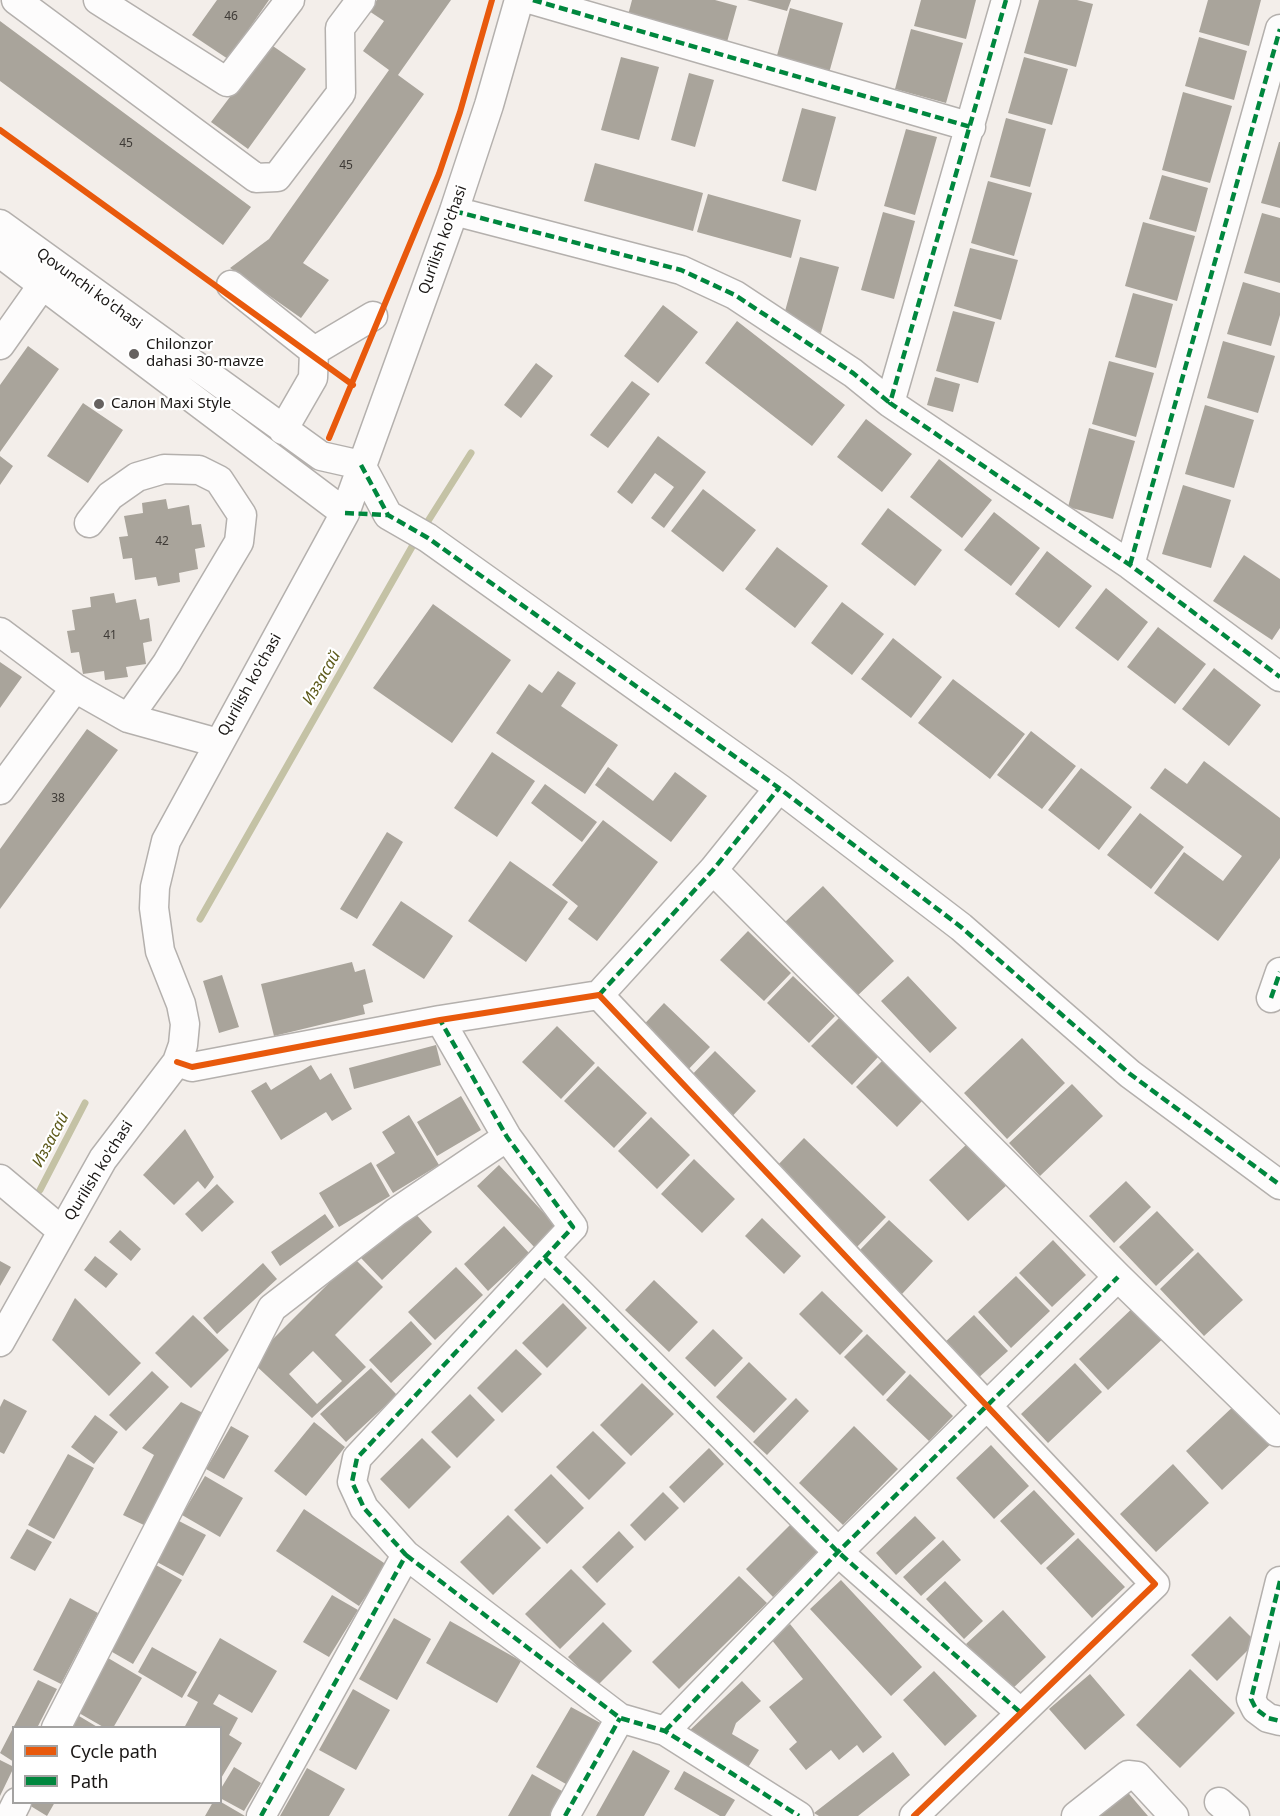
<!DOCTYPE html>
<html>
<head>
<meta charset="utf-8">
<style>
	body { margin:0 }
	#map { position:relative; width:1280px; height:1816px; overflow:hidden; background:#f3eeea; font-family:"Noto Sans",sans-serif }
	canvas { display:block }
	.legend { position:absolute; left:12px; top:1726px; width:210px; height:78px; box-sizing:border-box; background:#fff; border:2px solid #a3a2a1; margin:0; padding:8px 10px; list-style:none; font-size:18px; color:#1a1715 }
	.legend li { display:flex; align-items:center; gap:12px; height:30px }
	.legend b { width:30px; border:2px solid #a3a2a1 }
</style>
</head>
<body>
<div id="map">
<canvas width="1280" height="1816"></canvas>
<ul class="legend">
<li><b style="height:8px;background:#e8590c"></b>Cycle path</li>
<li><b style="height:8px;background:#00873e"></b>Path</li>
</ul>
</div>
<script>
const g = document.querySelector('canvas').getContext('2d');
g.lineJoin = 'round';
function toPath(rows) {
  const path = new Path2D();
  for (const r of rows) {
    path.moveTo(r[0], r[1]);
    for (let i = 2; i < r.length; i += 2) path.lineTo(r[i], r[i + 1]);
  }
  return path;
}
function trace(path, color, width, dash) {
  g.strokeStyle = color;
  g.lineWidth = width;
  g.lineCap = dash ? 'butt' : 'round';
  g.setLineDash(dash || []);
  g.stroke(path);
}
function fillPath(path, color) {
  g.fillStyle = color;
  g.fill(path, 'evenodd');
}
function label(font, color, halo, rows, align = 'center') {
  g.font = font + ' "Noto Sans",sans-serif';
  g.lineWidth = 4.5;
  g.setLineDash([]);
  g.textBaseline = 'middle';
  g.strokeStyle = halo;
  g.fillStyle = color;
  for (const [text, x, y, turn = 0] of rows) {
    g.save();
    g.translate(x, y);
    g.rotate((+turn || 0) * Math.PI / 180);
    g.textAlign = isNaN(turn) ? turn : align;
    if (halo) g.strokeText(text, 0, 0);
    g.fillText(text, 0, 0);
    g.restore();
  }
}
const stream = toPath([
	[423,529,471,453],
	[200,919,417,538],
	[40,1190,85,1103]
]);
const building = toPath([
	[217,0,269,0,228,59,192,35],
	[377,0,451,0,398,75,424,94,303,263,329,280,301,318,230,268,269,239,389,70,363,51,384,21,369,11],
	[632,0,715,0,737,6,727,42,628,15],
	[747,0,791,0,787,11],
	[921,0,976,0,966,39,914,26],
	[1039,0,1077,0,1093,4,1076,67,1024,53],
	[1208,0,1261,0,1249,46,1199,32],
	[790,8,843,23,829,73,776,59],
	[0,21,251,207,223,245,0,81],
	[911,29,963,43,946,103,895,89],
	[1199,37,1247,51,1234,100,1185,86],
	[270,44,306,69,248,149,211,122],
	[621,57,659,67,639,140,601,130],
	[1024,57,1068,69,1052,125,1008,113],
	[689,73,714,80,695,147,671,140],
	[1183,92,1232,106,1210,183,1162,170],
	[802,108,836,117,816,191,782,181],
	[1006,118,1046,129,1030,187,990,177],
	[906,129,937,137,915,215,884,206],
	[1279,142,1280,142,1280,208,1261,203],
	[595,163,703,193,693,231,584,201],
	[1162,175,1208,188,1196,232,1149,219],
	[988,181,1032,193,1014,256,971,243],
	[708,194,801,220,791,258,697,232],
	[883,212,915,221,894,299,861,290],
	[1262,213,1280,218,1280,283,1244,273],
	[1143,222,1195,236,1177,301,1125,286],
	[970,248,1018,260,1001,320,954,306],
	[800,257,839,267,821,333,782,322],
	[1243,282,1280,293,1280,315,1271,346,1227,334],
	[1133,293,1173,304,1156,368,1115,357],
	[663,305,698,332,658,383,624,356],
	[953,311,995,322,978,383,936,371],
	[737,321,845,405,812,446,705,363],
	[1223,341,1275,356,1258,413,1207,398],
	[28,346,59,369,0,452,0,385],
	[1109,361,1154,373,1136,437,1092,424],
	[536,363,553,376,521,418,504,405],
	[935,377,960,384,953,412,927,405],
	[632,381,650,394,608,448,590,435],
	[83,403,123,430,88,483,47,456],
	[1205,405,1254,420,1234,488,1185,474],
	[866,419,912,454,882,492,837,457],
	[1089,428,1135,441,1113,519,1068,507],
	[658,436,706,472,664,528,651,518,674,487,655,473,632,504,617,492],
	[0,456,13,466,0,485],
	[939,459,992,500,962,538,910,497],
	[1183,485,1231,500,1211,568,1162,554],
	[703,489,756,530,723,572,671,531],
	[166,499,168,509,189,505,192,525,201,524,205,547,195,549,198,569,179,573,180,582,158,586,156,577,135,580,132,558,123,559,119,537,128,536,124,516,143,513,142,503],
	[888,508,942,550,915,586,861,544],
	[994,512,1040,548,1011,586,964,550],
	[777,547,828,586,795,628,745,589],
	[1047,551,1092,586,1059,628,1015,594],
	[1244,555,1280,579,1280,628,1272,640,1213,601],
	[1106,588,1148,622,1118,661,1075,628],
	[114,593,116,603,136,599,140,620,149,618,152,641,143,643,146,664,126,667,128,677,105,680,104,671,83,674,79,652,71,653,67,631,75,630,72,610,91,607,90,597],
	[842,602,884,634,852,675,811,643],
	[433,604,511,660,452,743,373,688],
	[1158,627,1206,664,1175,704,1127,667],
	[893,638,942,677,911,718,861,679],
	[0,662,22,677,0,708],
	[1214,668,1261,705,1229,746,1182,709],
	[558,671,576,683,561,706,618,745,585,794,496,733,529,684,542,693],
	[953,679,1025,734,990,779,918,723],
	[87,729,118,750,0,909,0,849],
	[1031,731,1076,766,1042,809,997,775],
	[492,752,535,781,497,837,454,808],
	[1204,761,1280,818,1280,858,1218,941,1154,893,1184,852,1223,881,1242,856,1150,788,1165,768,1187,784],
	[608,767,653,801,675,772,707,796,671,842,595,785],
	[1081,768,1132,807,1099,850,1048,810],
	[545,784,597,822,582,842,531,803],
	[1140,813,1184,847,1151,889,1107,855],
	[603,820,658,862,597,941,568,919,578,906,552,885],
	[387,832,403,842,357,919,340,909],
	[510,861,568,902,526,962,468,921],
	[823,886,894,961,855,998,784,923],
	[401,901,453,936,424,979,372,945],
	[748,931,791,973,764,1001,720,960],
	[352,962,355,972,365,969,373,1002,363,1005,365,1014,274,1036,261,984],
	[222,975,239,1027,219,1033,203,981],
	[793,976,835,1016,809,1043,767,1003],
	[908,976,957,1028,930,1053,881,1001],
	[664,1003,710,1047,681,1077,636,1033],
	[839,1018,879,1056,852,1085,811,1046],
	[557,1026,595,1063,561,1099,522,1062],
	[1022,1038,1065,1083,1007,1139,964,1093],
	[436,1045,441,1065,354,1089,349,1068],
	[715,1051,756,1091,726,1123,684,1083],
	[883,1060,924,1099,897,1127,856,1087],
	[311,1065,320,1080,331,1073,352,1109,332,1121,326,1112,281,1140,251,1091,266,1082,271,1090],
	[598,1066,647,1113,614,1148,564,1101],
	[1072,1084,1103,1116,1040,1176,1009,1143],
	[461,1096,481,1130,437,1156,417,1122],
	[409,1115,439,1165,393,1193,376,1165,395,1153,382,1132],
	[651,1117,690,1155,657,1189,618,1151],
	[185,1129,214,1177,205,1189,198,1181,174,1205,143,1175],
	[804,1138,886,1217,855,1249,773,1170],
	[968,1143,1008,1184,968,1221,929,1180],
	[694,1159,735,1199,702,1233,661,1194],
	[371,1162,390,1196,339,1227,319,1193],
	[499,1165,558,1228,536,1249,477,1186],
	[1126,1181,1151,1207,1114,1243,1089,1216],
	[217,1184,234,1202,202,1232,185,1214],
	[413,1211,432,1232,382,1280,361,1258],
	[1157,1211,1194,1250,1156,1286,1119,1247],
	[325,1214,334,1227,280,1266,271,1252],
	[762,1218,801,1256,784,1274,745,1236],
	[889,1220,933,1261,902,1294,858,1252],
	[504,1226,529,1253,488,1291,464,1264],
	[120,1230,141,1249,131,1261,109,1242],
	[1053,1240,1086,1275,1052,1307,1019,1273],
	[1198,1252,1243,1300,1204,1336,1160,1289],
	[95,1256,118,1274,106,1288,84,1270],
	[354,1258,383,1287,335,1335,366,1367,312,1418,251,1361],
	[313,1351,342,1381,317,1404,289,1374],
	[0,1261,11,1267,0,1286],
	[263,1263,277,1279,217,1334,203,1318],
	[456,1267,483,1295,435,1340,408,1312],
	[1016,1276,1050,1311,1011,1348,978,1312],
	[654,1280,698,1322,669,1352,625,1310],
	[822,1291,863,1331,840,1355,799,1314],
	[75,1298,141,1363,109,1396,52,1340],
	[1139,1302,1168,1334,1108,1390,1079,1359],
	[563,1303,587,1328,547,1368,522,1343],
	[193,1315,229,1350,191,1388,155,1353],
	[974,1315,1008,1351,976,1380,942,1345],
	[411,1321,432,1344,391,1383,369,1360],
	[713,1329,743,1358,715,1387,685,1358],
	[867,1334,906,1372,883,1396,844,1357],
	[516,1349,542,1374,502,1413,477,1388],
	[749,1362,787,1399,754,1433,716,1397],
	[1075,1363,1102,1392,1048,1443,1021,1414],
	[371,1368,397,1395,346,1442,320,1414],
	[152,1371,169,1387,126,1431,109,1415],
	[910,1374,953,1416,929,1441,886,1400],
	[642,1383,674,1414,631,1456,600,1425],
	[470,1394,495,1420,457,1458,431,1432],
	[796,1398,809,1411,767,1455,753,1442],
	[4,1399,27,1411,4,1454,0,1452,0,1407],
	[181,1402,207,1415,148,1527,123,1515,154,1455,142,1448],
	[1238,1402,1275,1440,1222,1490,1186,1451],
	[95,1415,118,1432,94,1464,71,1447],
	[314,1422,345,1447,306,1496,274,1471],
	[231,1426,249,1436,224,1479,206,1469],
	[854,1426,898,1469,843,1525,799,1483],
	[593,1431,626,1463,589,1500,556,1467],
	[422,1438,451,1467,409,1509,380,1479],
	[991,1445,1029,1486,994,1519,956,1478],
	[709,1448,724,1464,684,1503,669,1487],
	[68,1454,94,1468,54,1539,28,1525],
	[1173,1464,1209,1503,1156,1552,1120,1514],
	[551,1474,584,1508,547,1544,514,1510],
	[205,1476,243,1498,220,1537,182,1515],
	[1034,1490,1075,1534,1041,1565,1000,1521],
	[663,1492,679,1508,645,1541,630,1525],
	[304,1509,387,1565,359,1606,276,1551],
	[508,1515,541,1548,493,1595,460,1562],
	[915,1516,936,1538,896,1575,876,1553],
	[179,1521,206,1535,183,1576,157,1562],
	[791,1524,818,1551,773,1597,746,1569],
	[27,1529,52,1542,35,1571,10,1558],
	[619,1531,634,1547,597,1583,582,1567],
	[1078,1538,1125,1587,1092,1618,1046,1568],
	[943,1540,961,1560,921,1596,903,1577],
	[156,1565,182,1580,133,1664,107,1649],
	[571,1569,606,1604,560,1649,525,1614],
	[739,1576,767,1603,679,1689,652,1662],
	[841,1580,922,1667,891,1696,810,1609],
	[945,1581,983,1621,964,1639,926,1599],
	[332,1595,358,1610,329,1657,303,1642],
	[70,1598,98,1613,61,1684,33,1670],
	[1003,1610,1046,1657,1010,1691,966,1644],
	[1230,1616,1256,1642,1217,1681,1191,1655],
	[394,1618,431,1639,397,1700,359,1679],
	[450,1621,521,1661,497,1703,426,1663],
	[603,1622,632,1651,597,1686,568,1657],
	[790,1624,882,1737,863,1753,857,1745,839,1760,831,1750,806,1770,789,1749,797,1742,769,1707,803,1679,771,1639],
	[220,1638,277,1671,252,1713,219,1694,213,1704,238,1718,229,1735,242,1743,220,1780,220,1728,184,1728,198,1702,187,1696],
	[152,1647,197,1672,182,1698,138,1672],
	[103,1655,142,1678,113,1728,105,1728,72,1709],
	[1190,1669,1235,1713,1180,1768,1136,1725],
	[934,1671,977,1716,945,1746,903,1700],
	[1090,1674,1125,1715,1085,1750,1049,1709],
	[38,1680,57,1689,37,1728,14,1728,14,1762,0,1753],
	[742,1681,761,1701,736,1723,732,1734,759,1750,747,1769,688,1732],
	[353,1689,390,1710,356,1770,319,1750],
	[571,1707,608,1727,573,1788,536,1767],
	[74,1713,99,1728,66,1728],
	[633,1750,670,1771,644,1816,596,1816],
	[893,1752,910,1775,858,1816,819,1816,814,1813],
	[0,1760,14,1767,0,1796],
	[234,1767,261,1783,244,1811,220,1798,220,1790],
	[307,1768,345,1789,329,1816,280,1816],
	[684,1771,735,1800,725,1816,720,1816,674,1789],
	[532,1774,569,1795,558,1816,508,1816],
	[1124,1788,1148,1816,1091,1816],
	[24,1802,55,1802,47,1816],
	[213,1802,221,1802,245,1816,205,1816]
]);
const minor = toPath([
	[16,0,256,178,277,177,341,93,340,28,361,0],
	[98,0,227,82,290,0],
	[533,0,971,127],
	[1006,0,890,403,1130,565,1280,677],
	[454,211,681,270,735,295,853,373,890,403],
	[0,224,321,456,361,465],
	[0,253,345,513],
	[231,285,314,351,313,378,283,430],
	[0,345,53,270],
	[314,351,373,316],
	[361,465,388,515,428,538,779,788,961,927,1130,1074,1280,1185],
	[89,523,110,496,137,477,164,469,199,470,219,480,242,515,239,542,167,663,128,718],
	[1130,565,1280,29],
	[0,632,75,688,0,790],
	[75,688,128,718,218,743],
	[713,870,1118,1277,1277,1432],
	[599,995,713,870,779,788],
	[1271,998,1280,972],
	[177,1062,192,1067,440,1020,599,995,1155,1584,914,1816],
	[0,1179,62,1231],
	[545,1258,838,1552,1021,1713],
	[0,1342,103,1159,177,1062,183,1045,185,1024,181,1004,160,951,154,908,155,887,166,841,345,513,454,211,489,105,519,0],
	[406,1555,620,1718,665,1731,799,1816],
	[1280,1581,1251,1699,1256,1709,1268,1718,1280,1721],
	[56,1728,272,1308,396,1212,507,1137],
	[665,1731,838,1552,1118,1277],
	[1219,1802,1235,1816],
	[10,1816,17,1802],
	[261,1816,406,1555,364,1508,352,1482,357,1458,573,1227,507,1137,440,1020],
	[565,1816,620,1718],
	[1076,1816,1128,1775,1137,1776,1174,1816]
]);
const quiet = toPath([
	[533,0,971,127],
	[1006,0,890,403,1130,565,1280,677],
	[454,211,681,270,735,295,853,373,890,403],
	[361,465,388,515,428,538,779,788,961,927,1130,1074,1280,1185],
	[345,513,388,515],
	[1130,565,1280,29],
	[599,995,713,870,779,788],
	[1271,998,1280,972],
	[545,1258,838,1552,1021,1713],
	[406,1555,620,1718,665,1731,799,1816],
	[1280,1581,1251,1699,1256,1709,1268,1718,1280,1721],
	[665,1731,838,1552,1118,1277],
	[261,1816,406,1555,364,1508,352,1482,357,1458,573,1227,507,1137,440,1020],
	[565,1816,620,1718]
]);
const cycleway = toPath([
	[0,130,353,385],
	[329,438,439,174,460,112,492,0],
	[177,1062,192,1067,440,1020,599,995,1155,1584,914,1816]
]);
const markers = [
	[134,354,6,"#666260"],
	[99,404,6,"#666260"]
];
const numberNames = [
	["46",231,17],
	["45",126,144],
	["45",346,166],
	["42",162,542],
	["41",110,636],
	["38",58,799]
];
const streetNames = [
	["Qurilish ko'chasi",443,240,-70],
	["Qovunchi ko'chasi",89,289,36],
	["Qurilish ko'chasi",250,685,-61],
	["Qurilish ko'chasi",99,1171,-58]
];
const poiNames = [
	["Chilonzor",146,345],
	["dahasi 30-mavze",146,362],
	["Салон Maxi Style",111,404]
];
const waterNames = [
	["Иззасай",322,678,-60],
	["Иззасай",51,1140,-62]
];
trace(stream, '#c4c2a5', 7);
fillPath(building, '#a9a49b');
trace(minor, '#b4b0ad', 31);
trace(minor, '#fdfcfc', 28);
trace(quiet, '#00873e', 4.5, [9, 4.5]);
trace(cycleway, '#e8590c', 6);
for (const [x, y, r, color] of markers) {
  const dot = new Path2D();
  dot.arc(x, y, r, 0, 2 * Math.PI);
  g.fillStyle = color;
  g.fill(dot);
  trace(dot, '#fff', 2);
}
label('12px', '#3e3a36', null, numberNames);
label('15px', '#1a1715', '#fff', streetNames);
label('15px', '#1a1715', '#fff', poiNames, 'left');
label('italic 16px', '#5c5919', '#fff', waterNames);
</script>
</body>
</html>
